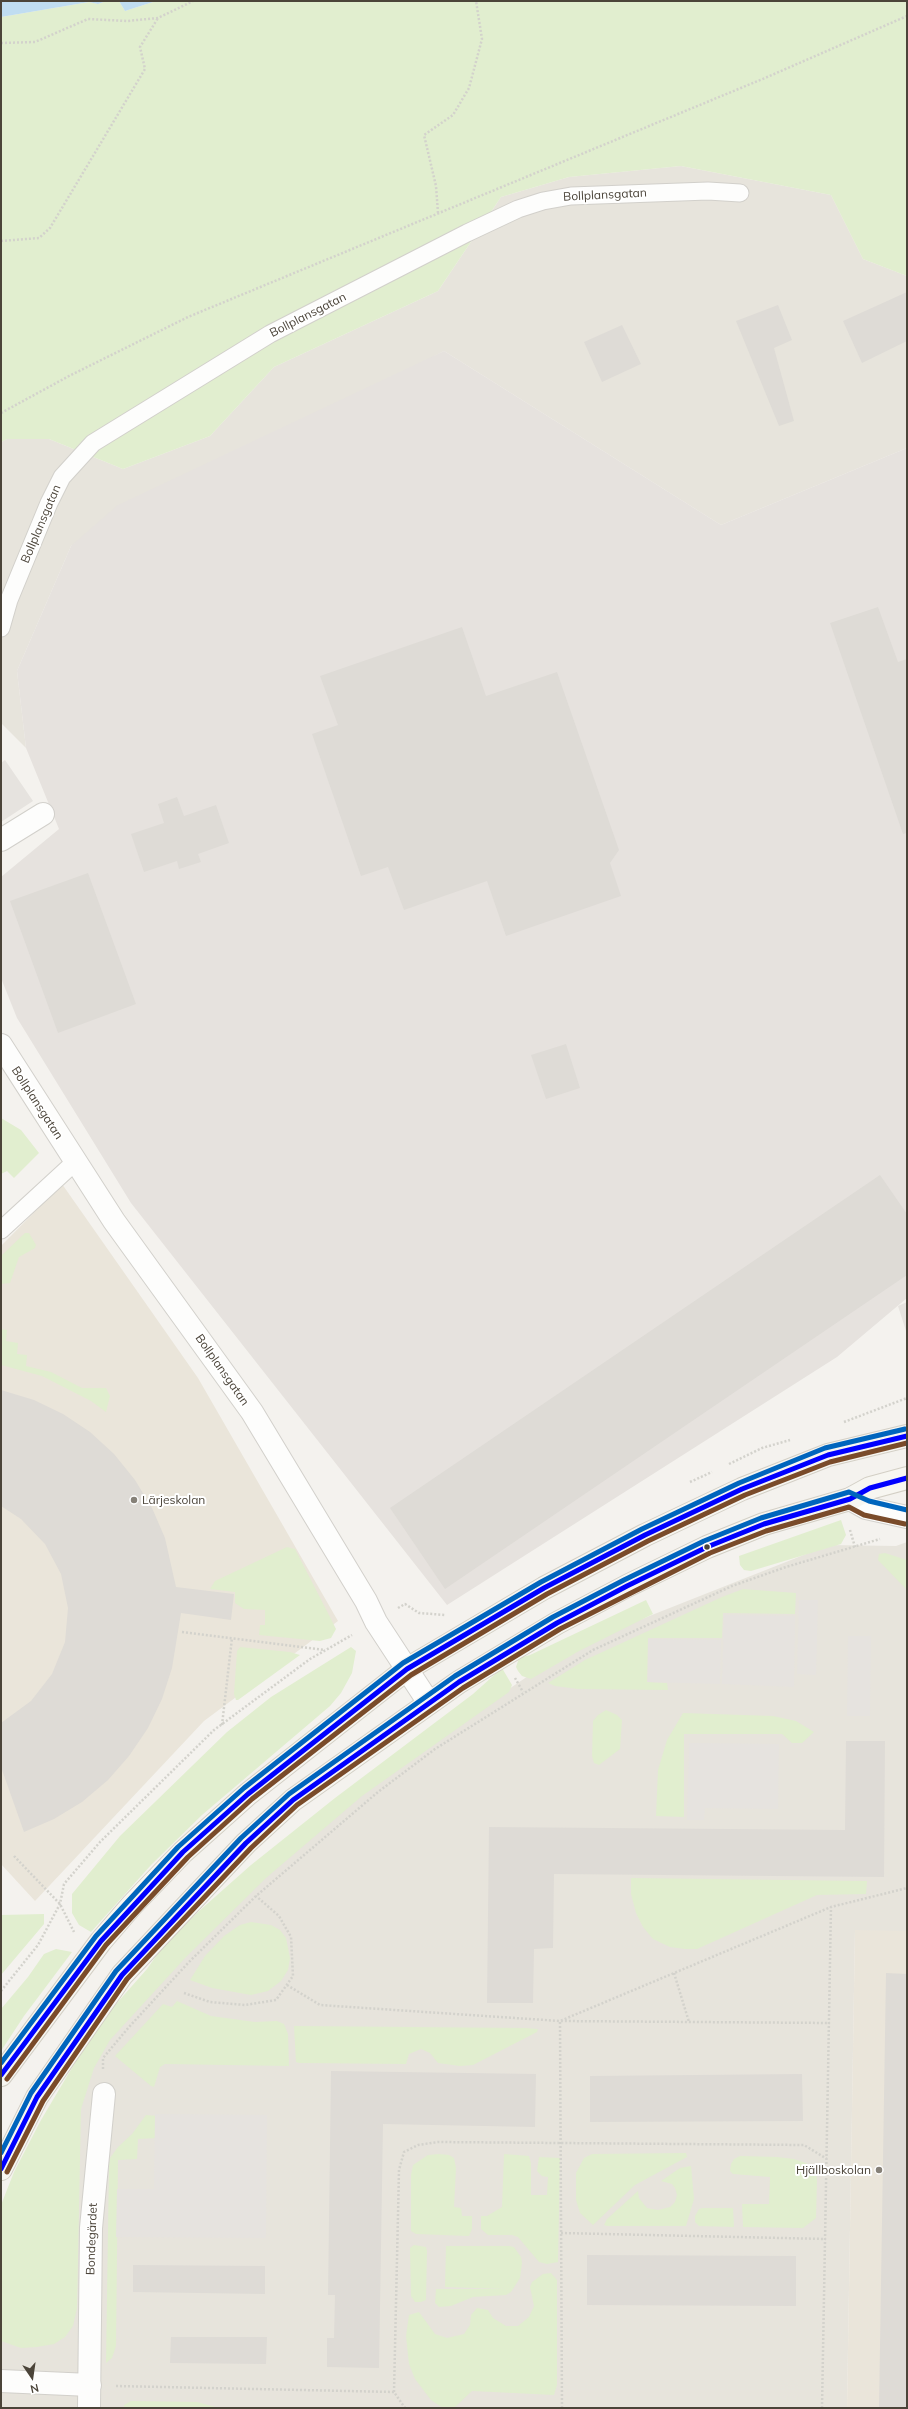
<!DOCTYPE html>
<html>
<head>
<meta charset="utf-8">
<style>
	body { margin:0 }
	#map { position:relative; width:908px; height:2409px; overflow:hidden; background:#f4f2ee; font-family:Mulish,sans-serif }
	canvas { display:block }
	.frame { position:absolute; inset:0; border:2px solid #4b4439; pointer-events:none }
	.north { position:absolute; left:12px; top:2357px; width:40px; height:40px; -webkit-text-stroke:3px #fff; paint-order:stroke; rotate:167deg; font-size:11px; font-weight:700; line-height:16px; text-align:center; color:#4b4439 }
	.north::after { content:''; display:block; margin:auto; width:14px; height:18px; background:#4b4439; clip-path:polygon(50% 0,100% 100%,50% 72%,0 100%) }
</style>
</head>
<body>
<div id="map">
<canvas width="908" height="2409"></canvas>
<div class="frame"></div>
<div class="north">N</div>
</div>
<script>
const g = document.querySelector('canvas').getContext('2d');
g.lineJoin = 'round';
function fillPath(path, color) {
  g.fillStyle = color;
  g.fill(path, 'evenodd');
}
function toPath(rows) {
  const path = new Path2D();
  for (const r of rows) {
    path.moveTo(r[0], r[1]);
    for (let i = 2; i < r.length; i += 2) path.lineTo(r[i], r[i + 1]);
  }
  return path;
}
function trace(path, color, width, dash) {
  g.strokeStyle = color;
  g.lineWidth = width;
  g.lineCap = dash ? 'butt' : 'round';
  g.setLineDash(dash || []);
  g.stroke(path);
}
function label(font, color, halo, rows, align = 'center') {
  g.font = font + ' Mulish,sans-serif';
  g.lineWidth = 4;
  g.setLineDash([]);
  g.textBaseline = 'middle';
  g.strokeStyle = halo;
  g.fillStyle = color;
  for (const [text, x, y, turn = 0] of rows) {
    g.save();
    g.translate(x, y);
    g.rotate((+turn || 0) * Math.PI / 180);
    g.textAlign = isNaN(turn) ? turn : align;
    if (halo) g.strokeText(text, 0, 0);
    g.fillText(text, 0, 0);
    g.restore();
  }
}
const residential = toPath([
	[681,166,831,195,863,259,907,276,907,448,721,525,444,351,71,546,17,671,26,748,1,723,1,442,7,439,49,439,123,469,210,436,274,367,438,291,501,197,569,177],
	[907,1542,907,1931,855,1931,847,2408,1,2408,1,2233,121,2014,336,1806,571,1647,829,1545,896,1546]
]);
const industrial = toPath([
	[444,351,721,525,907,448,907,1298,837,1357,447,1605,131,1203,17,1018,1,978,1,877,59,829,26,748,17,671,71,546,118,505]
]);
const education = toPath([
	[62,1184,198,1378,338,1621,204,1721,35,1901,1,1864,1,1246],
	[855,1930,907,1931,907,2408,847,2408]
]);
const green = toPath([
	[106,1,119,1,125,11,156,1,907,1,907,276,863,259,831,195,681,166,569,177,501,197,438,291,274,367,210,436,123,469,49,439,7,439,1,442,1,17,89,2,98,4],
	[1,1118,21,1130,39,1153,14,1178,7,1171,1,1174],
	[25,1233,29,1233,36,1245,35,1248,19,1257,10,1283,1,1284,1,1256],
	[1,1329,7,1330,6,1341,18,1343,17,1354,27,1355,26,1366,51,1372,82,1388,106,1388,110,1396,106,1412,91,1401,42,1376,1,1365],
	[841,1520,846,1535,841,1544,751,1571,744,1570,740,1565,739,1556],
	[287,1547,295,1549,331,1619,336,1629,331,1638,320,1641,259,1635,260,1625,265,1625,265,1610,244,1609,235,1603,235,1592,210,1589,215,1581],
	[885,1553,907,1560,907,1590,878,1560,879,1554],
	[743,1589,796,1593,795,1614,723,1613,722,1638,648,1638,647,1682,667,1683,668,1690,578,1689,555,1686,548,1683,585,1660,722,1597],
	[646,1600,653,1614,579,1651,531,1679,522,1676,518,1671,516,1667,519,1658,530,1655],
	[240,1647,290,1652,300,1655,238,1700,236,1700,234,1694,237,1651],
	[351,1647,356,1651,352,1673,341,1693,330,1706,202,1815,151,1865,91,1932,79,1925,72,1913,72,1894,120,1836,227,1732,271,1697],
	[502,1668,512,1685,509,1692,362,1796,266,1878,186,1957,110,2040,94,2068,81,2109,77,2308,73,2326,65,2337,54,2344,37,2347,21,2348,1,2341,1,2205,14,2172,41,2120,82,2051,108,2013,147,1969,161,1949,198,1912,251,1865,335,1798,473,1694],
	[606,1710,617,1715,622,1720,620,1749,599,1765,594,1763,592,1756,593,1721,598,1715],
	[683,1713,773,1716,796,1721,814,1732,802,1743,792,1743,782,1734,684,1734,684,1817,656,1816,658,1770,667,1740],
	[631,1878,867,1881,866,1894,817,1895,697,1949,685,1949,670,1947,653,1939,643,1927,636,1913,631,1894],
	[44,1914,44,1924,1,1975,1,1915],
	[251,1922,271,1925,280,1930,286,1938,290,1958,288,1970,281,1981,268,1991,251,1995,212,1988,190,1980,205,1956,224,1936,240,1925],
	[56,1949,72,1952,24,2016,1,2051,1,2009,28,1977,44,1954],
	[177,2001,211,2016,255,2022,277,2021,284,2024,288,2034,289,2066,165,2064,160,2067,154,2087,151,2086,115,2056,163,2004,172,2007],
	[294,2026,525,2028,538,2029,537,2032,473,2065,460,2066,438,2063,430,2053,421,2049,409,2054,406,2064,299,2063,296,2062],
	[146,2115,158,2116,158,2138,138,2139,137,2159,118,2160,116,2346,112,2358,106,2363,109,2164,110,2158,118,2147,132,2134],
	[686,2153,687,2157,685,2158,635,2185,593,2225,580,2213,576,2200,576,2173,584,2158,592,2154],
	[439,2154,449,2155,454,2158,456,2168,454,2207,461,2208,462,2216,472,2216,472,2229,469,2236,416,2234,411,2231,411,2175,413,2165,428,2155],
	[504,2154,529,2156,531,2163,531,2195,547,2195,548,2177,542,2176,537,2171,539,2157,560,2158,558,2262,547,2264,539,2262,518,2237,512,2235,488,2235,481,2229,481,2216,487,2216,502,2207],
	[740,2156,777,2157,794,2159,806,2163,816,2174,817,2180,816,2218,803,2228,743,2227,742,2204,769,2204,770,2177,733,2174,730,2171,731,2164,734,2159],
	[691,2166,694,2199,686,2226,607,2226,604,2225,607,2219,638,2191,639,2198,647,2208,658,2210,670,2207,675,2202,677,2195,675,2188,672,2184,661,2181,680,2168],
	[702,2208,733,2208,734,2227,699,2226,695,2222,695,2216,699,2209],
	[414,2245,426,2247,427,2251,426,2300,421,2302,415,2302,411,2296,410,2248],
	[446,2246,509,2246,514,2247,521,2257,522,2263,520,2278,511,2292,506,2295,473,2297,451,2306,439,2307,435,2303,436,2289,505,2289,445,2287],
	[551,2273,557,2280,557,2385,554,2395,472,2391,454,2408,443,2408,431,2400,415,2379,409,2364,406,2336,409,2315,419,2312,435,2334,447,2338,464,2334,470,2325,471,2315,477,2308,488,2310,493,2318,506,2326,518,2326,529,2317,534,2306,530,2287,532,2282,543,2274],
	[131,2401,197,2402,219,2408,124,2408,124,2405]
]);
const parking = toPath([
	[5,760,33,801,1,822,1,763],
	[907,1302,907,1334,898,1306],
	[799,1600,818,1600,816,1675,797,1674],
	[724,1615,795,1616,794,1687,722,1684],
	[848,1636,871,1636,870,1716,847,1716],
	[648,1639,721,1640,720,1684,648,1682],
	[689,1743,779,1744,778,1809,705,1808,704,1820,687,1820],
	[155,2114,267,2115,266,2238,116,2237,117,2189,154,2189]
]);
const water = toPath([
	[1,1,106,1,98,4,89,2,1,17],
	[119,1,156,1,125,11]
]);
const building = toPath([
	[907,292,907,341,862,363,843,321],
	[778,305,792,340,774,348,794,421,779,426,736,321],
	[622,325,641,364,602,382,584,342],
	[878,607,898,662,907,659,907,833,903,834,830,623],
	[462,627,486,696,557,672,619,850,610,863,621,896,506,936,487,881,404,910,388,867,361,876,312,734,338,725,320,676],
	[177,797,184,816,216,805,229,843,198,854,201,862,179,869,177,861,144,872,131,834,164,823,158,804],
	[88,873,136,1004,58,1033,10,901],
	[566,1044,580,1088,546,1099,531,1055],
	[880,1175,907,1214,907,1275,445,1589,390,1508],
	[1,1390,34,1400,63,1414,90,1432,114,1454,135,1480,152,1508,165,1538,176,1587,234,1594,231,1620,181,1613,172,1668,162,1699,148,1728,129,1756,108,1780,82,1802,54,1819,24,1832,1,1767,1,1723,31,1701,52,1674,65,1642,68,1608,61,1574,45,1544,21,1519,1,1506],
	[846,1741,885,1741,884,1877,554,1874,553,1948,534,1949,533,2003,487,2003,489,1827,845,1830],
	[886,1973,907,1974,907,2408,879,2408],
	[331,2071,536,2074,535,2127,383,2124,379,2368,327,2367,327,2338,334,2338,335,2295,328,2295],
	[802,2074,803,2121,590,2122,590,2076],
	[587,2255,796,2256,796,2306,587,2305],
	[133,2265,265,2266,265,2294,133,2292],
	[171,2337,267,2337,266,2364,170,2363]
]);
const path = toPath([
	[1,43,35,42,88,19,127,21,158,18,193,1],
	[438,213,436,186,424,135,453,115,469,88,482,39,476,1],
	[1,241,39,238,50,228,145,69,140,47,158,18],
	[1,413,69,376,188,317,765,78,907,16],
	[844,1422,907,1398],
	[729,1464,762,1448,790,1440],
	[690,1482,712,1472],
	[850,1530,855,1547],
	[398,1608,405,1604,419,1613,445,1615],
	[182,1632,325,1650],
	[515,1678,523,1692],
	[222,1725,232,1638],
	[14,1856,60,1904,74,1932],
	[674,1973,689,2022],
	[287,1985,320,2005,560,2021,830,2023],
	[1,1991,38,1945,60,1904,64,1884,100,1842,214,1730,310,1659,352,1635],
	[184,1993,210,2002,245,2005,276,2000,293,1976,291,1937,279,1916,256,1896],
	[103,2069,103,2058,129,2027,189,1962,256,1896,378,1792,435,1749,593,1650,732,1586,786,1567,880,1539],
	[561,2233,826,2239],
	[116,2386,394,2392,405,2408],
	[394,2392,399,2170,404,2152,418,2145,438,2142,804,2145,827,2159],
	[562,2408,560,2021,831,1907],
	[822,2408,831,1907,907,1888]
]);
const service = toPath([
	[1,628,9,600,49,503,62,477,93,443,270,334,467,233,518,209,543,201,571,196,708,191,740,193],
	[1,1230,75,1162]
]);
const minor = toPath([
	[1,840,43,814],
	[1,1045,114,1221,252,1412,366,1601,376,1622,429,1703],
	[850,1499,866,1508,907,1517],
	[1,2381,90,2385],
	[89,2408,91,2228,104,2094]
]);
const secondary = toPath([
	[1,2075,101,1941,132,1905,183,1852,248,1794,407,1669,544,1588,645,1535,742,1489,828,1455,907,1436],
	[1,2169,37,2097,122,1975,246,1843,293,1800,459,1682,557,1623,627,1586,707,1547,764,1524,850,1499,870,1488,907,1478]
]);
const bus1 = toPath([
	[1,2075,101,1941,183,1852,248,1794,407,1669,544,1588,645,1535,742,1489,828,1455,907,1436],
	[1,2169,37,2097,122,1975,246,1843,293,1800,459,1682,557,1623,627,1586,707,1547,764,1524,850,1499,870,1488,907,1478]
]);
const bus2 = toPath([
	[7,2079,106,1945,188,1857,252,1799,411,1675,547,1594,648,1541,745,1495,830,1462,907,1443],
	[7,2172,43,2101,127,1979,251,1848,297,1805,463,1688,560,1629,710,1553,766,1531,849,1507,864,1515,905,1524]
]);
const bus3 = toPath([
	[1,2063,96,1936,178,1847,244,1788,403,1663,541,1582,642,1529,739,1483,825,1448,905,1429],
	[1,2153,31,2093,116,1971,241,1838,289,1794,455,1676,553,1617,624,1580,704,1541,761,1518,849,1492,869,1501,907,1510]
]);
const markers = [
	[134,1500,4,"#868178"],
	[707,1547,3.5,"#4b4439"],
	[879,2170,4,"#868178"]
];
const streetNames = [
	["Bollplansgatan",605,195,-3],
	["Bollplansgatan",308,315,-27],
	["Bollplansgatan",41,524,-67],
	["Bollplansgatan",37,1103,57],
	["Bollplansgatan",222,1370,55],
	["Bondegärdet",92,2239,-88]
];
const poiNames = [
	["Lärjeskolan",142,1500],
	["Hjällboskolan",871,2170,"right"]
];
fillPath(residential, '#e7e4dc');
fillPath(industrial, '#e6e2de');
fillPath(education, '#eae5da');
fillPath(green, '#e1eecf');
fillPath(parking, '#e6e3df');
fillPath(water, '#c0ddf1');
fillPath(building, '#dedbd6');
trace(service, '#d2d0cb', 19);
trace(minor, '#d2d0cb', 24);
trace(secondary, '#d3cfc5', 24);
trace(path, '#d3d2cc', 2.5, [2, 2]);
trace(service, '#fdfdfc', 17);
trace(minor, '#fdfdfc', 22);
trace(secondary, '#f7f6f1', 22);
trace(bus1, '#00f', 5);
trace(bus2, '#7a4b2a', 5);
trace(bus3, '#0065bd', 5);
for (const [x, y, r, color] of markers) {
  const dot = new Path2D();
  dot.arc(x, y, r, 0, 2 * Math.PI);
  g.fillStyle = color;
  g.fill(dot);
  trace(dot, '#fff', 1.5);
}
label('12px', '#4b4439', '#fff', streetNames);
label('12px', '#4b4439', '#fff', poiNames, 'left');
</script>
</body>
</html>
